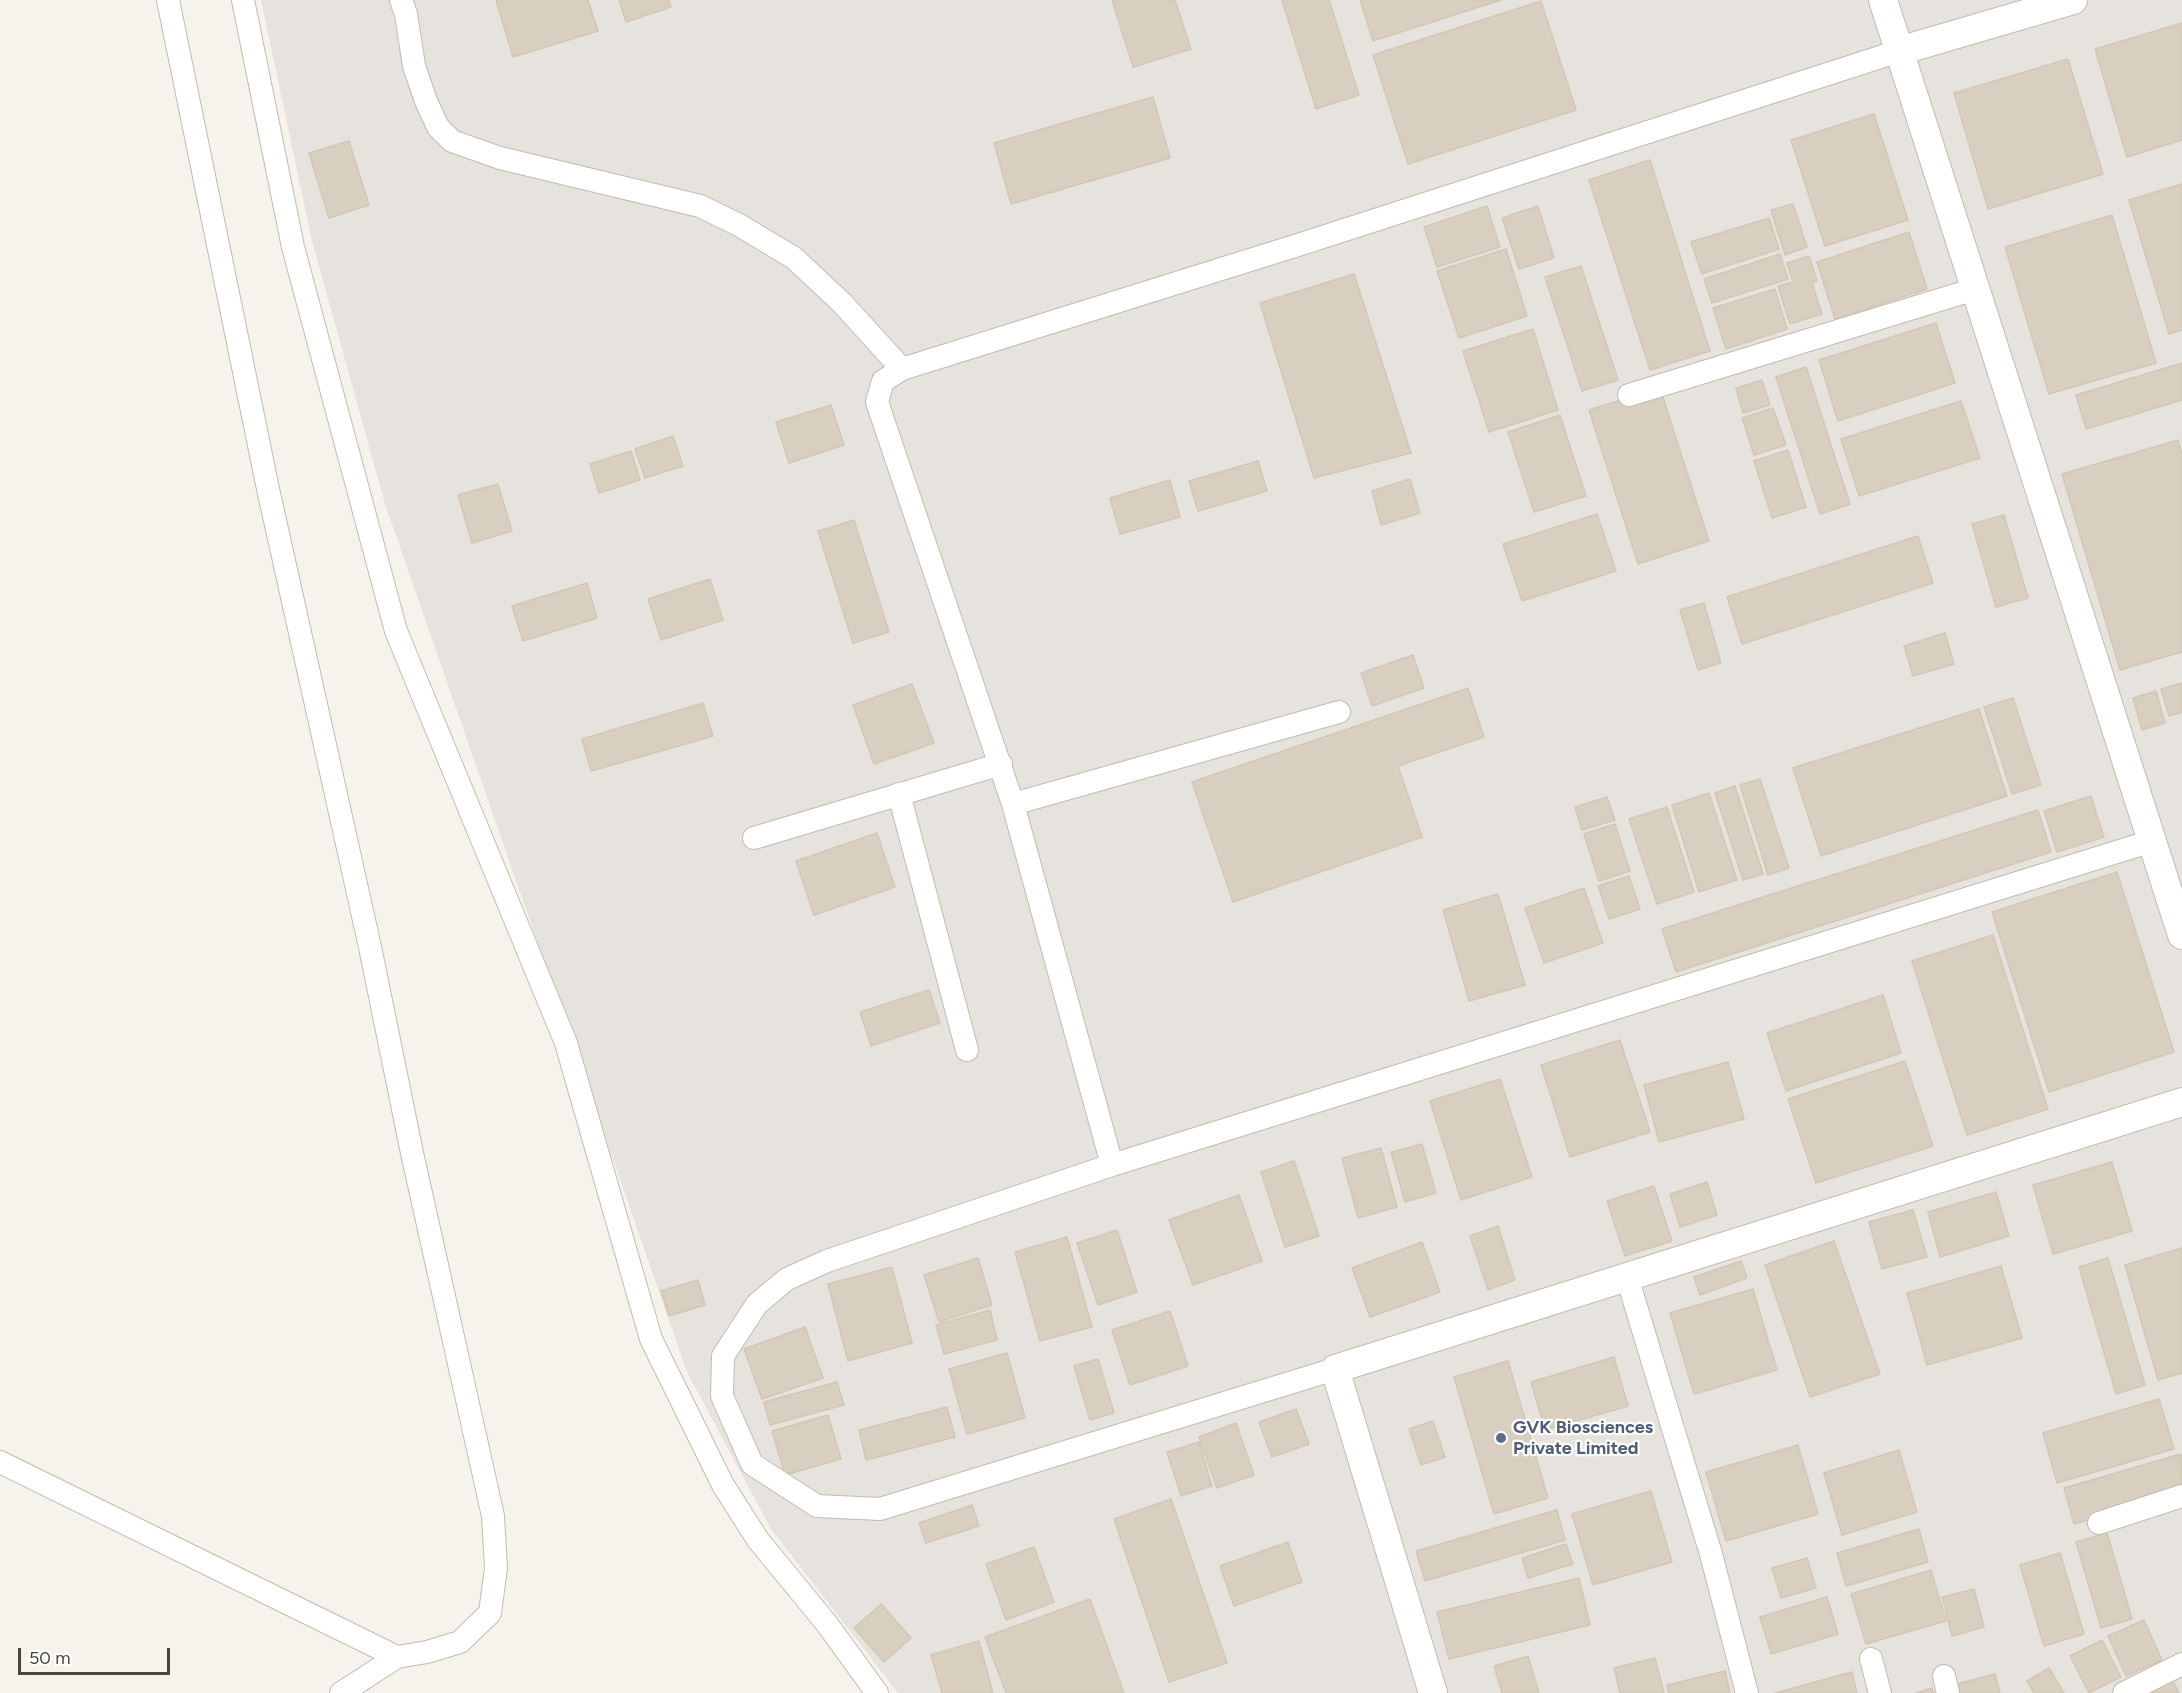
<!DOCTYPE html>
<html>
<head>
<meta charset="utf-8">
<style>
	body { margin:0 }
	#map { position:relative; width:2182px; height:1693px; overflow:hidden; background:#f6f3ec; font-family:Figtree,sans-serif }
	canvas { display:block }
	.scale { position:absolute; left:18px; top:1648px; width:152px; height:27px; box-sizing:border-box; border:3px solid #4b4439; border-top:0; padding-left:8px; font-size:18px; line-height:21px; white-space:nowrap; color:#4b4439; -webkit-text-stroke:4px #fff; paint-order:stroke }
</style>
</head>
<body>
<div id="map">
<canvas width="2182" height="1693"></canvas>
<div class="scale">50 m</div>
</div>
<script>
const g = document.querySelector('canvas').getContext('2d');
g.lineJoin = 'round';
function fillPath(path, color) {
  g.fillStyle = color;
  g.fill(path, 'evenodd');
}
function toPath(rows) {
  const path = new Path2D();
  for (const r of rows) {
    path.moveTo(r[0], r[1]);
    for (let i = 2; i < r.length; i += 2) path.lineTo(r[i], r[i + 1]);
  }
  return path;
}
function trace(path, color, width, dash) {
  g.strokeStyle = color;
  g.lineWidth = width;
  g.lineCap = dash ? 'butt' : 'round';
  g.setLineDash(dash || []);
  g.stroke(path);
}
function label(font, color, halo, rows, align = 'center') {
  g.font = font + ' Figtree,sans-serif';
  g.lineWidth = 4.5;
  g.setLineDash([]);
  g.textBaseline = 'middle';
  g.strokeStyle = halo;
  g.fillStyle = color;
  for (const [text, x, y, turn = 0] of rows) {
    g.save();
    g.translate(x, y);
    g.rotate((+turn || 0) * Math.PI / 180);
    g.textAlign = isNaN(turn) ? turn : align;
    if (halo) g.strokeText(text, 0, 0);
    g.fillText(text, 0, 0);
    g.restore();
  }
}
const industrial = toPath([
	[261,0,2182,0,2182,1693,898,1693,771,1529,687,1372,385,504,312,241]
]);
const building = toPath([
	[496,0,588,0,598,31,513,57,496,0],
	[619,0,669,0,671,7,626,22,619,0],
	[1112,0,1175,0,1191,49,1133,67,1112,0],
	[1282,0,1329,0,1359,95,1316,109,1282,0],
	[1360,0,1501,0,1373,41,1360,0],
	[1541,1,1576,110,1408,164,1373,55,1541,1],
	[2182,23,2182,140,2127,157,2095,49,2182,23],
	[2068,59,2103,174,1988,209,1954,93,2068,59],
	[1153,97,1170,158,1011,204,994,143,1153,97],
	[1874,114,1908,220,1825,246,1791,140,1874,114],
	[349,141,369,205,329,218,309,153,349,141],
	[1650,160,1710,351,1650,370,1589,180,1650,160],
	[2182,184,2182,330,2169,334,2129,200,2182,184],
	[1793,204,1807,247,1785,255,1771,210,1793,204],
	[1487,206,1500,247,1437,267,1424,227,1487,206],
	[1538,206,1554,258,1519,269,1502,218,1538,206],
	[2112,215,2156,363,2049,394,2005,247,2112,215],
	[1769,218,1779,249,1702,274,1691,242,1769,218],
	[1909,232,1927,289,1835,319,1817,262,1909,232],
	[1506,249,1527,316,1459,338,1437,271,1506,249],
	[1780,254,1788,279,1712,303,1704,279,1780,254],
	[1809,256,1817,281,1812,283,1822,314,1790,324,1778,286,1793,282,1787,263,1809,256],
	[1581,266,1618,380,1582,391,1545,277,1581,266],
	[1354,274,1411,453,1314,478,1260,303,1354,274],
	[1775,289,1787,329,1726,349,1713,308,1775,289],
	[1936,323,1955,383,1838,421,1819,360,1936,323],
	[1533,329,1558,410,1489,432,1463,351,1533,329],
	[2182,363,2182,400,2086,429,2076,395,2182,363],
	[1806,367,1850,504,1820,514,1776,377,1806,367],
	[1762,380,1770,405,1743,413,1736,388,1762,380],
	[1660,388,1709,541,1638,564,1589,410,1660,388],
	[1961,401,1980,458,1859,496,1841,439,1961,401],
	[831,405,844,445,789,463,776,422,831,405],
	[1773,408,1786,445,1754,455,1742,418,1773,408],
	[1560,415,1586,496,1534,512,1508,432,1560,415],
	[673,436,683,466,645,478,635,449,673,436],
	[2178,440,2182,455,2182,652,2120,670,2062,474,2178,440],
	[1788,450,1806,507,1772,518,1754,461,1788,450],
	[631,451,640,480,599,493,590,464,631,451],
	[1258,461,1267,491,1198,511,1189,481,1258,461],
	[1410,479,1420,513,1381,525,1372,491,1410,479],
	[1170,480,1180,517,1120,534,1110,498,1170,480],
	[498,484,512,531,472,543,458,495,498,484],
	[1597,514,1616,571,1522,601,1503,544,1597,514],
	[2004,515,2028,598,1996,607,1972,524,2004,515],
	[854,520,889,632,853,643,818,531,854,520],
	[1918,536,1933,583,1742,644,1727,597,1918,536],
	[710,579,723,620,661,640,648,599,710,579],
	[587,583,597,618,523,641,512,606,587,583],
	[1704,603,1721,663,1698,670,1680,610,1704,603],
	[1945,633,1954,664,1913,676,1904,646,1945,633],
	[1413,655,1424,688,1372,706,1361,673,1413,655],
	[2182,683,2182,712,2169,716,2161,689,2182,683],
	[912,684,934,743,874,764,853,705,912,684],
	[1468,688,1484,737,1398,766,1422,837,1233,902,1192,782,1468,688],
	[2156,691,2165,723,2142,730,2133,698,2156,691],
	[2013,698,2041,785,2012,794,1984,707,2013,698],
	[703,703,713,736,591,771,582,739,703,703],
	[1979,709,2007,796,1821,856,1793,768,1979,709],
	[1760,779,1789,868,1768,875,1740,785,1760,779],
	[1735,786,1763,874,1743,880,1715,793,1735,786],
	[1709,793,1737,880,1699,892,1672,805,1709,793],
	[2091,796,2104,837,2057,852,2044,811,2091,796],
	[1607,797,1615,820,1582,830,1575,807,1607,797],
	[1667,807,1694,892,1657,904,1629,819,1667,807],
	[2038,810,2051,852,1676,972,1662,929,2038,810],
	[1615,824,1630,871,1599,881,1584,834,1615,824],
	[877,833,895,887,814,915,796,861,877,833],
	[2117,872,2174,1052,2049,1092,1992,912,2117,872],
	[1629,876,1640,909,1609,919,1598,886,1629,876],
	[1584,888,1603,943,1544,963,1525,908,1584,888],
	[1498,894,1525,985,1469,1001,1443,910,1498,894],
	[1993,935,2048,1109,1967,1135,1912,961,1993,935],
	[929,990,940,1023,871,1046,860,1012,929,990],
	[1883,995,1901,1053,1786,1091,1767,1033,1883,995],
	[1620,1040,1650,1132,1570,1157,1541,1065,1620,1040],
	[1905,1061,1933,1146,1816,1183,1788,1099,1905,1061],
	[1728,1062,1744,1119,1659,1142,1644,1085,1728,1062],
	[1500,1079,1532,1177,1461,1200,1430,1101,1500,1079],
	[1422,1144,1436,1193,1405,1202,1391,1152,1422,1144],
	[1381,1148,1397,1207,1358,1218,1342,1158,1381,1148],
	[1294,1161,1319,1236,1285,1247,1261,1172,1294,1161],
	[2112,1162,2132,1231,2053,1254,2033,1185,2112,1162],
	[1707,1182,1717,1215,1680,1227,1670,1194,1707,1182],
	[1654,1186,1672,1241,1625,1256,1607,1201,1654,1186],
	[1996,1192,2009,1236,1940,1257,1928,1212,1996,1192],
	[1239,1195,1262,1261,1193,1285,1169,1220,1239,1195],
	[1913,1210,1927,1257,1882,1269,1869,1222,1913,1210],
	[1498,1226,1515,1280,1488,1290,1470,1236,1498,1226],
	[1117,1230,1137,1292,1098,1305,1077,1243,1117,1230],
	[1067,1237,1092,1327,1040,1341,1015,1252,1067,1237],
	[1834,1241,1880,1374,1810,1397,1765,1265,1834,1241],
	[1422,1242,1440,1292,1370,1317,1352,1268,1422,1242],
	[2182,1248,2182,1373,2158,1380,2125,1265,2182,1248],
	[978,1258,992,1305,939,1322,924,1275,978,1258],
	[2108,1258,2145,1385,2116,1394,2079,1267,2108,1258],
	[1741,1261,1747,1278,1700,1295,1694,1277,1741,1261],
	[2001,1266,2022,1338,1927,1365,1907,1293,2001,1266],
	[892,1267,912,1343,848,1361,828,1284,892,1267],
	[698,1280,705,1305,669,1316,661,1291,698,1280],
	[1753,1289,1777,1370,1694,1394,1670,1313,1753,1289],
	[990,1310,997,1340,944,1354,936,1325,990,1310],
	[1170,1311,1188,1366,1130,1385,1112,1330,1170,1311],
	[805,1327,823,1378,762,1399,744,1349,805,1327],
	[1007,1353,1025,1418,967,1434,949,1369,1007,1353],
	[1614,1357,1628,1406,1545,1430,1531,1382,1614,1357],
	[1098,1359,1114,1413,1090,1420,1074,1366,1098,1359],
	[1508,1361,1548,1498,1494,1514,1454,1377,1508,1361],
	[837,1382,844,1405,770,1425,764,1402,837,1382],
	[2159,1399,2174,1449,2057,1483,2043,1433,2159,1399],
	[947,1407,955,1437,866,1460,859,1430,947,1407],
	[1296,1409,1309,1444,1272,1457,1259,1422,1296,1409],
	[828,1415,841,1459,785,1475,772,1431,828,1415],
	[1433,1421,1445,1457,1421,1465,1409,1429,1433,1421],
	[1236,1423,1254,1475,1217,1488,1199,1437,1236,1423],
	[1199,1442,1212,1486,1181,1496,1167,1452,1199,1442],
	[1798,1445,1818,1514,1726,1541,1706,1472,1798,1445],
	[1899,1450,1917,1512,1842,1535,1824,1473,1899,1450],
	[2181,1454,2182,1493,2074,1524,2064,1488,2181,1454],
	[1651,1491,1672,1562,1593,1585,1572,1514,1651,1491],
	[1171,1499,1227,1663,1169,1682,1114,1519,1171,1499],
	[972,1505,979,1526,926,1543,919,1523,972,1505],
	[1557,1510,1565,1540,1425,1581,1416,1551,1557,1510],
	[1919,1529,1928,1562,1846,1586,1837,1553,1919,1529],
	[2107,1533,2132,1619,2101,1628,2076,1542,2107,1533],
	[1288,1542,1302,1582,1234,1606,1220,1566,1288,1542],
	[1566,1544,1573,1564,1528,1578,1522,1558,1566,1544],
	[1034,1547,1054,1602,1006,1620,986,1564,1034,1547],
	[2060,1553,2084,1634,2044,1646,2020,1565,2060,1553],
	[1807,1558,1816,1588,1781,1598,1772,1568,1807,1558],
	[1931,1570,1946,1621,1866,1644,1851,1594,1931,1570],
	[1579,1578,1590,1625,1449,1659,1437,1612,1579,1578],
	[1974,1589,1984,1627,1952,1636,1942,1597,1974,1589],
	[1827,1597,1838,1634,1771,1654,1760,1617,1827,1597],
	[1090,1599,1124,1693,1006,1693,985,1637,1090,1599],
	[881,1604,911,1638,884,1662,854,1628,881,1604],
	[2144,1620,2162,1660,2126,1676,2108,1636,2144,1620],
	[2102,1640,2121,1677,2089,1693,2070,1656,2102,1640],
	[979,1641,993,1693,942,1693,931,1655,979,1641],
	[1528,1656,1539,1693,1502,1693,1494,1666,1528,1656],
	[1655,1658,1664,1693,1620,1693,1614,1668,1655,1658],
	[2049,1668,2064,1693,2034,1693,2027,1681,2049,1668],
	[1725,1671,1730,1693,1669,1693,1667,1685,1725,1671],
	[1852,1672,1857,1693,1775,1693,1852,1672],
	[1995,1674,2000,1693,1955,1693,1953,1685,1995,1674],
	[2173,1681,2179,1693,2146,1693,2173,1681],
	[1932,1688,1934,1693,1916,1693,1932,1688]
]);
const minor = toPath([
	[168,0,268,489,370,947,412,1153,493,1516,496,1568,490,1613,460,1642,427,1652,397,1657,341,1693],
	[243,0,293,247,396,631,566,1043,651,1339,723,1485,758,1540,827,1624,877,1693],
	[401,0,406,14,414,66,426,101,438,127,452,141,500,158,700,206,739,225,794,258,842,303,902,369],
	[1629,395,1975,289],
	[899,794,967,1050],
	[1013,804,1339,712],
	[754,838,1001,764],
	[1112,1165,1013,804,877,402,883,381,902,369,1298,245,1899,51],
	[1627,1277,1711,1554,1747,1693],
	[1335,1369,880,1509,817,1506,752,1464,722,1396,723,1356,757,1304,787,1279,827,1261,1112,1165,2152,841],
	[0,1462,397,1657],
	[2099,1523,2182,1496],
	[1871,1659,1880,1693],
	[1944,1676,1948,1693],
	[2124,1693,2182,1664]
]);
const tertiary = toPath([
	[1883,0,2182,935],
	[1899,51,2073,0],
	[1433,1693,1335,1369,2182,1102]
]);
const markers = [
	[1501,1438,6,"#5c6f8a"]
];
const serviceNames = [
	["GVK Biosciences",1513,1428],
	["Private Limited",1513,1449]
];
fillPath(industrial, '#e6e2dd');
fillPath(building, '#d8cfc1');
trace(building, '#d3c7b4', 1.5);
trace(minor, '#c2bbae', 24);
trace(tertiary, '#c2bbae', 30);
trace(minor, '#fff', 22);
trace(tertiary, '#fff', 28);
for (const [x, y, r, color] of markers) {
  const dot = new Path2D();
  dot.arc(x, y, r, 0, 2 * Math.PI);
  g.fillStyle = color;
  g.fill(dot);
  trace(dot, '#fff', 2);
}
label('bold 18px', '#4e5e75', '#fff', serviceNames, 'left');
</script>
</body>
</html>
